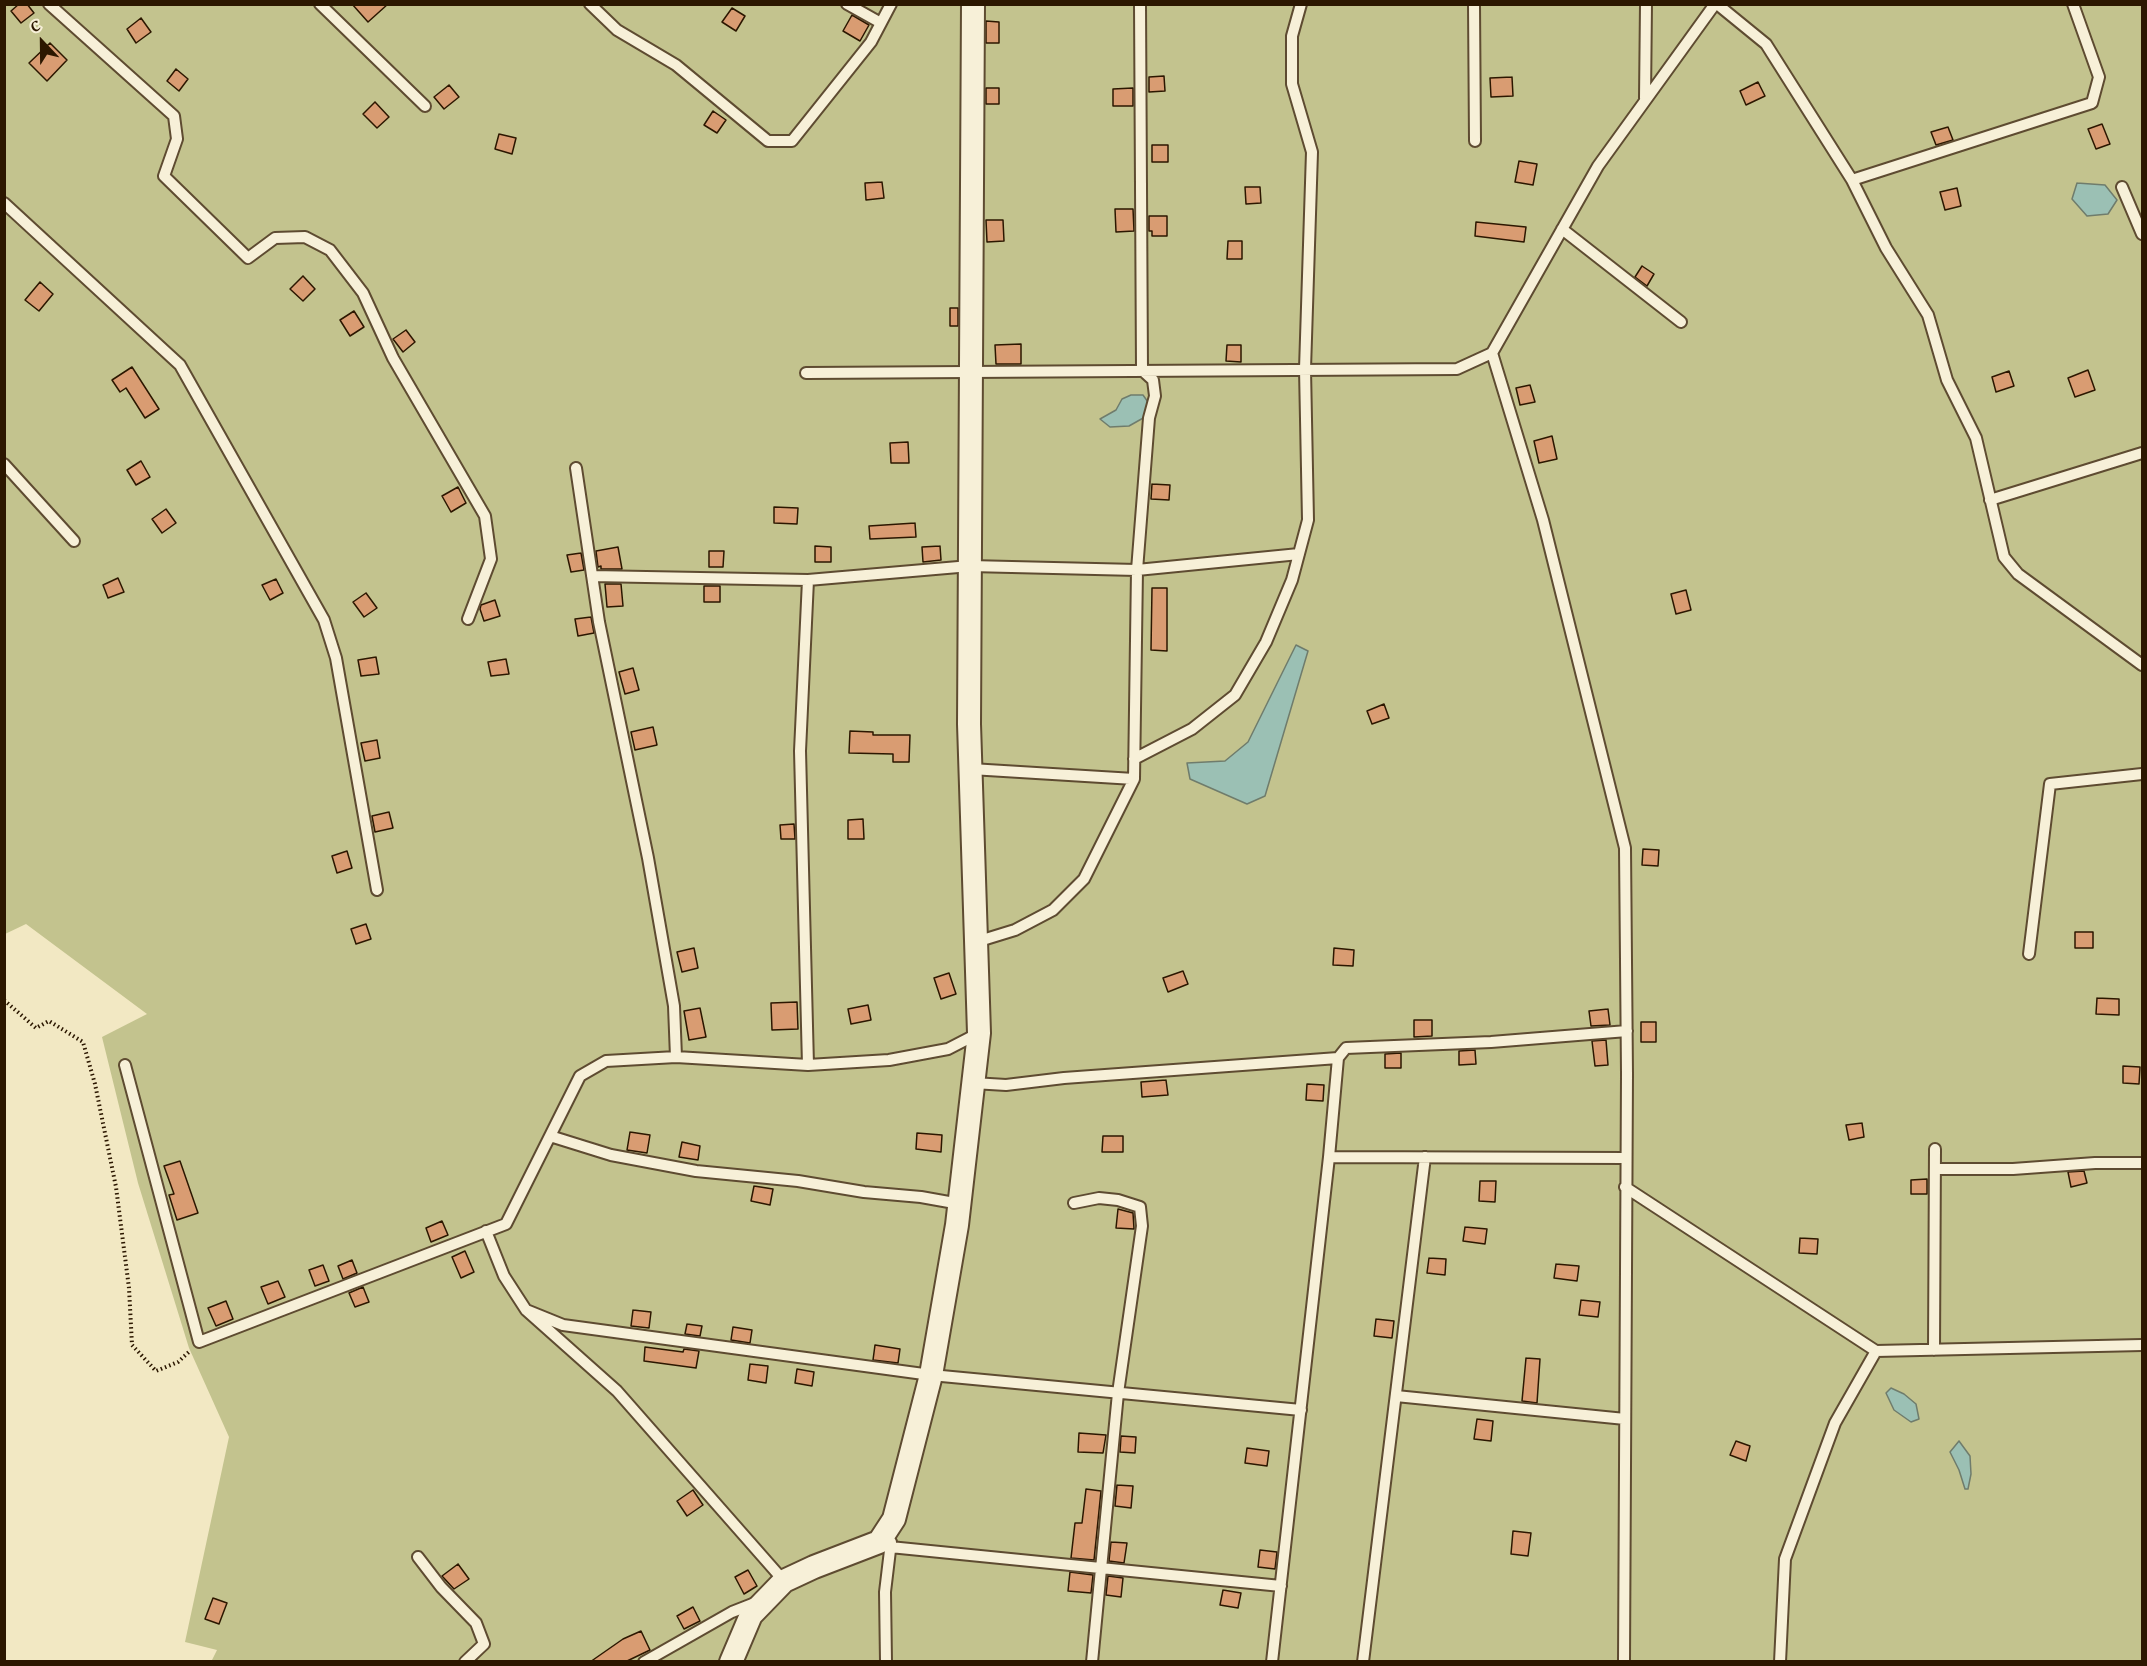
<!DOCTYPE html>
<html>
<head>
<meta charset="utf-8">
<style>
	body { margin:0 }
	#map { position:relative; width:2147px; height:1666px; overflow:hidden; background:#f2e8c3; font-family:"Gentium Book Plus",serif }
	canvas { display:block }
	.frame { position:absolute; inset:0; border:6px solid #2c1700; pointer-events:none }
	.north { position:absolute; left:12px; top:12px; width:60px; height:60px; -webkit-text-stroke:4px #f7f0d8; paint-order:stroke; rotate:338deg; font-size:16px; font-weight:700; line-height:24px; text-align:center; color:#2c1700 }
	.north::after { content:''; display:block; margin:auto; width:21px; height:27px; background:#2c1700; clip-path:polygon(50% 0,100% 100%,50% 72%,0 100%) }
</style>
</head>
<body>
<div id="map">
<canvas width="2147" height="1666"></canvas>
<div class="frame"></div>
<div class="north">С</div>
</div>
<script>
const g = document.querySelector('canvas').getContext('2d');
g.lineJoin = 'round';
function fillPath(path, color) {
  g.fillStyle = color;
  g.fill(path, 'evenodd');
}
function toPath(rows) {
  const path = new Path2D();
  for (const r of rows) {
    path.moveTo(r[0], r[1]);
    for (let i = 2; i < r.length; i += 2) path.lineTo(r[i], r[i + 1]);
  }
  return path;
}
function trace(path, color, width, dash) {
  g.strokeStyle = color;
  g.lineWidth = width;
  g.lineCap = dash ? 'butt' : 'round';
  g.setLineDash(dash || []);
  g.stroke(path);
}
const green = toPath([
	[4,5,2142,5,2142,1661,211,1662,217,1650,185,1642,229,1437,189,1348,138,1183,102,1037,147,1014,26,924,5,934]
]);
const water = toPath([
	[2077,183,2105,185,2117,200,2108,214,2087,216,2072,199,2077,183],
	[1131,395,1143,395,1150,405,1145,417,1129,426,1110,427,1100,419,1116,410,1122,399,1131,395],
	[1296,645,1308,651,1265,796,1247,804,1190,779,1187,763,1225,761,1248,742,1296,645],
	[1891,1388,1904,1394,1916,1404,1919,1419,1911,1422,1894,1410,1886,1393,1891,1388],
	[1959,1441,1970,1456,1971,1474,1968,1489,1965,1489,1959,1470,1950,1452,1959,1441]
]);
const building = toPath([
	[19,4,27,4,34,13,21,23,11,11,19,4],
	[352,4,388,4,368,22,352,4],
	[732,8,745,16,736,31,722,22,732,8],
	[852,15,869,25,860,41,843,31,852,15],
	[141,18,151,32,136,43,127,29,141,18],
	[986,21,999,22,999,43,986,43,986,21],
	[50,43,67,60,47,81,29,63,50,43],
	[176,69,188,79,179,91,167,81,176,69],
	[1164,76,1165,91,1149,92,1149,77,1164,76],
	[1512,77,1513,96,1491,97,1490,78,1512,77],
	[1758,82,1765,96,1746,105,1740,91,1758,82],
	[449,85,459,97,444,109,434,97,449,85],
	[986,88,999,88,999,104,986,104,986,88],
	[1133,88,1133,106,1113,106,1113,89,1133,88],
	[375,102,389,117,377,128,363,114,375,102],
	[713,111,726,120,717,133,704,125,713,111],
	[2102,124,2110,144,2096,149,2088,129,2102,124],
	[1948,127,1953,140,1936,145,1931,132,1948,127],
	[499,134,516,138,512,154,495,149,499,134],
	[1152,145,1168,145,1168,162,1152,162,1152,145],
	[1519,161,1537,164,1533,185,1515,182,1519,161],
	[882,182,884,198,866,200,865,183,882,182],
	[1245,187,1260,187,1261,203,1246,204,1245,187],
	[1957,188,1961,206,1945,210,1940,192,1957,188],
	[1115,209,1133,209,1134,231,1116,232,1115,209],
	[1149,216,1167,216,1167,236,1152,236,1152,231,1149,231,1149,216],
	[986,220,1003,220,1004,241,987,242,986,220],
	[1476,222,1526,227,1524,242,1475,236,1476,222],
	[1228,241,1242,241,1242,259,1227,259,1228,241],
	[1642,266,1654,274,1647,286,1635,277,1642,266],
	[303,276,315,289,303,301,290,289,303,276],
	[40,282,53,294,39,311,25,300,40,282],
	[950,308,958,308,958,326,950,326,950,308],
	[354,311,364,327,350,336,340,320,354,311],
	[406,330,415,342,403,352,393,339,406,330],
	[1021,344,1021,364,996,364,995,345,1021,344],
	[1227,345,1241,345,1241,362,1226,361,1227,345],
	[132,367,159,409,145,418,126,388,120,392,112,380,132,367],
	[2088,370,2095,390,2075,397,2068,378,2088,370],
	[2009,371,2014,386,1996,392,1992,377,2009,371],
	[1530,385,1535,402,1520,405,1516,388,1530,385],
	[1552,436,1557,459,1539,463,1534,441,1552,436],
	[908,442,909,463,891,463,890,443,908,442],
	[141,461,150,477,136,485,127,470,141,461],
	[1152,484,1170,485,1169,500,1151,499,1152,484],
	[458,487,466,503,451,512,442,496,458,487],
	[774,507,798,508,797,524,774,523,774,507],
	[166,509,176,523,162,533,152,519,166,509],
	[915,523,916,537,870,539,869,526,915,523],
	[815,546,831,547,831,562,815,562,815,546],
	[940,546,941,560,923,562,922,547,940,546],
	[618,547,622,569,601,569,601,566,598,567,596,551,618,547],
	[709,551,724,551,723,567,709,567,709,551],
	[581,553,584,570,571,572,567,555,581,553],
	[118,578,124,592,108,598,103,585,118,578],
	[276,579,283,593,270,600,262,585,276,579],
	[605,584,621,584,623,606,607,607,605,584],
	[704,586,720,586,720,602,704,602,704,586],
	[1152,588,1167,588,1167,651,1151,650,1152,588],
	[1686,590,1691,610,1676,614,1671,594,1686,590],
	[366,593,377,608,364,617,353,602,366,593],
	[495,600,500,616,484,621,480,609,481,605,495,600],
	[591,617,594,633,578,636,575,619,591,617],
	[376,657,379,674,361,676,358,660,376,657],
	[506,659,509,674,491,676,488,662,506,659],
	[633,668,639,690,625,694,619,672,633,668],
	[1384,704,1389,718,1372,724,1367,711,1384,704],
	[653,727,657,745,635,750,631,732,653,727],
	[850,731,873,732,873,735,910,735,909,762,893,762,893,754,849,753,850,731],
	[377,740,380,758,365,761,361,743,377,740],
	[389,812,393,828,375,832,372,816,389,812],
	[863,819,864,839,848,839,848,820,863,819],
	[794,824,795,839,781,839,780,825,794,824],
	[1643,849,1659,850,1658,866,1642,865,1643,849],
	[347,851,352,868,337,873,332,856,347,851],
	[366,924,371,939,356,944,351,929,366,924],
	[2075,932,2093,932,2093,948,2075,948,2075,932],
	[694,948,698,968,682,972,677,952,694,948],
	[1334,948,1354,950,1353,966,1333,965,1334,948],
	[1183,971,1188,984,1168,992,1163,978,1183,971],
	[949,973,956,994,941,999,934,978,949,973],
	[2097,998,2119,999,2119,1015,2096,1014,2097,998],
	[797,1002,798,1029,772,1030,771,1003,797,1002],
	[868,1005,871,1020,851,1024,848,1009,868,1005],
	[700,1008,706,1037,689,1040,684,1011,700,1008],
	[1608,1009,1610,1025,1591,1026,1589,1011,1608,1009],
	[1414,1020,1432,1020,1432,1036,1414,1037,1414,1020],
	[1641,1022,1656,1022,1656,1042,1641,1042,1641,1022],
	[1606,1040,1608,1065,1595,1066,1592,1041,1606,1040],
	[1475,1050,1476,1064,1459,1065,1459,1051,1475,1050],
	[1401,1053,1401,1068,1385,1068,1385,1054,1401,1053],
	[2123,1066,2140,1067,2139,1084,2123,1083,2123,1066],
	[1166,1080,1168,1095,1142,1097,1141,1082,1166,1080],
	[1307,1084,1324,1085,1323,1101,1306,1100,1307,1084],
	[1862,1123,1864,1137,1849,1140,1846,1125,1862,1123],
	[630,1132,650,1135,647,1153,627,1150,630,1132],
	[917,1133,942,1135,941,1152,916,1149,917,1133],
	[1103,1136,1123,1136,1123,1152,1102,1152,1103,1136],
	[682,1142,700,1146,698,1160,679,1157,682,1142],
	[180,1161,198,1213,177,1220,169,1195,174,1194,164,1166,180,1161],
	[2084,1171,2087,1183,2071,1187,2068,1172,2084,1171],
	[1927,1179,1927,1194,1911,1194,1911,1180,1927,1179],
	[1480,1181,1496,1181,1495,1202,1479,1201,1480,1181],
	[754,1186,773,1189,770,1205,751,1201,754,1186],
	[1118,1209,1133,1213,1134,1229,1116,1228,1118,1209],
	[442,1221,448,1235,431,1242,426,1228,442,1221],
	[1465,1227,1487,1229,1485,1244,1463,1241,1465,1227],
	[1800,1238,1818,1239,1817,1254,1799,1253,1800,1238],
	[465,1251,474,1272,461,1278,452,1257,465,1251],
	[1429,1258,1446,1259,1445,1275,1427,1273,1429,1258],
	[352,1260,357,1273,343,1279,338,1266,352,1260],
	[1556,1264,1579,1266,1577,1281,1554,1278,1556,1264],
	[323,1265,329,1281,315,1286,309,1270,323,1265],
	[278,1281,285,1297,268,1304,261,1287,278,1281],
	[363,1287,369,1302,355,1307,349,1293,363,1287],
	[1581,1300,1600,1302,1598,1317,1579,1315,1581,1300],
	[226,1301,233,1319,216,1326,208,1308,226,1301],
	[633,1310,651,1312,649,1328,631,1326,633,1310],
	[1376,1319,1394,1321,1392,1338,1374,1336,1376,1319],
	[687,1324,702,1326,700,1336,685,1334,687,1324],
	[733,1327,752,1330,750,1343,731,1340,733,1327],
	[875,1345,900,1349,898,1363,873,1360,875,1345],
	[645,1347,683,1352,684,1349,699,1351,696,1368,644,1361,645,1347],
	[1526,1358,1540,1359,1537,1403,1522,1401,1526,1358],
	[750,1364,768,1366,766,1383,748,1380,750,1364],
	[797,1369,814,1372,812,1386,795,1383,797,1369],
	[1477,1419,1493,1421,1491,1441,1474,1439,1477,1419],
	[1079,1433,1106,1435,1103,1453,1078,1452,1079,1433],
	[1121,1436,1136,1437,1135,1453,1120,1452,1121,1436],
	[1736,1441,1750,1446,1746,1461,1730,1455,1736,1441],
	[1247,1448,1269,1451,1267,1466,1245,1463,1247,1448],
	[1117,1485,1133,1486,1131,1508,1115,1506,1117,1485],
	[1086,1489,1101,1491,1094,1560,1071,1558,1075,1523,1082,1523,1086,1489],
	[693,1490,703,1505,687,1516,677,1501,693,1490],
	[1513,1531,1531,1533,1528,1556,1511,1554,1513,1531],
	[1111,1542,1127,1543,1124,1563,1109,1561,1111,1542],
	[1260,1550,1277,1552,1275,1569,1258,1567,1260,1550],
	[458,1564,469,1579,454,1589,442,1576,458,1564],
	[748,1570,757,1586,744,1594,735,1577,748,1570],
	[1070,1572,1093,1575,1091,1593,1068,1591,1070,1572],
	[1108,1576,1123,1578,1121,1597,1106,1595,1108,1576],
	[1223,1590,1241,1593,1238,1608,1220,1605,1223,1590],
	[213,1598,227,1603,219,1624,205,1619,213,1598],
	[693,1607,700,1621,684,1629,677,1616,693,1607],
	[641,1631,650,1650,625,1662,590,1662,623,1639,641,1631]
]);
const path = toPath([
	[4,1000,36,1028,49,1021,83,1042,95,1084,116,1187,129,1288,132,1345,156,1371,178,1362,190,1351]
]);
const lane = toPath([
	[49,4,174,116,177,139,164,176,248,258,275,238,305,237,330,250,363,293,393,358,485,516,491,559,468,619],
	[320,4,425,106],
	[590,4,617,30,676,65,768,141,792,141,871,42,891,4],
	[847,4,881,23],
	[1474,4,1475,141],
	[1717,4,1766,44,1852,180,1886,248,1928,315,1947,380,1976,438,2004,557,2018,574,2142,665],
	[1645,98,1646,4],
	[1852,180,2092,103,2099,77,2073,4],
	[2122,187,2142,234],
	[4,203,180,365,324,620,336,658,377,890],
	[1562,229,1681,322],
	[1492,353,1543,520,1625,848,1627,1074,1624,1662],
	[806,373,1457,369,1492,353,1598,166,1715,4],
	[4,464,74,541],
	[576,468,599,622,648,858,674,1006,676,1057],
	[1990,500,2142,453],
	[592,576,808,580,970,566,1137,570,1299,554],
	[808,580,800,751,808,1065],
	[1134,759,1192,729,1235,695,1266,642,1292,580,1308,520,1305,369,1312,152,1292,84,1292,36,1301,4],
	[971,769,1134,779],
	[976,942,1015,930,1053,910,1084,879,1134,779,1137,570,1149,418,1155,396,1153,380,1142,370,1140,4],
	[2029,954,2050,784,2142,774],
	[1338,1058,1346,1048,1491,1042,1627,1031],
	[125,1065,199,1342,506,1224,580,1076,606,1061,676,1057,808,1065,889,1060,948,1049,979,1033],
	[973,1083,1006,1085,1064,1078,1338,1058,1329,1157,1272,1662],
	[550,1136,611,1155,696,1171,798,1181,864,1192,921,1197,960,1204],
	[1329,1157,1625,1158],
	[1935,1169,2013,1169,2095,1163,2142,1163],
	[1625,1187,1876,1351,1835,1423,1785,1559,1780,1662],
	[1074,1203,1099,1198,1118,1200,1140,1207,1142,1226,1118,1393,1092,1662],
	[486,1231,504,1276,526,1310,617,1391,784,1581],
	[526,1310,563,1325,931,1375,1301,1410],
	[1934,1350,1935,1149],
	[1876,1351,2142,1345],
	[1396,1396,1625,1419],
	[890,1547,1281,1586],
	[418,1557,441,1587,476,1623,484,1644,465,1662],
	[644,1662,732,1612,755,1603],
	[886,1662,885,1592,891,1542],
	[1363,1662,1425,1157]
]);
const street = toPath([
	[731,1662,751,1615,784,1581,814,1567,879,1542,894,1519,931,1375,957,1225,979,1033,969,724,973,4]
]);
fillPath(green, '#c3c38e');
fillPath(water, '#9bc0b4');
trace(water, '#6f7c6c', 1.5);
fillPath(building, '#d99c72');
trace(building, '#2c1700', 1.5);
trace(lane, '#5e4b31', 14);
trace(street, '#5e4b31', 26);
trace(path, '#2c1700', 4, [1.5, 3]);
trace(lane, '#f7f0d8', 10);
trace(street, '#f7f0d8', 22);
</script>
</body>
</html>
